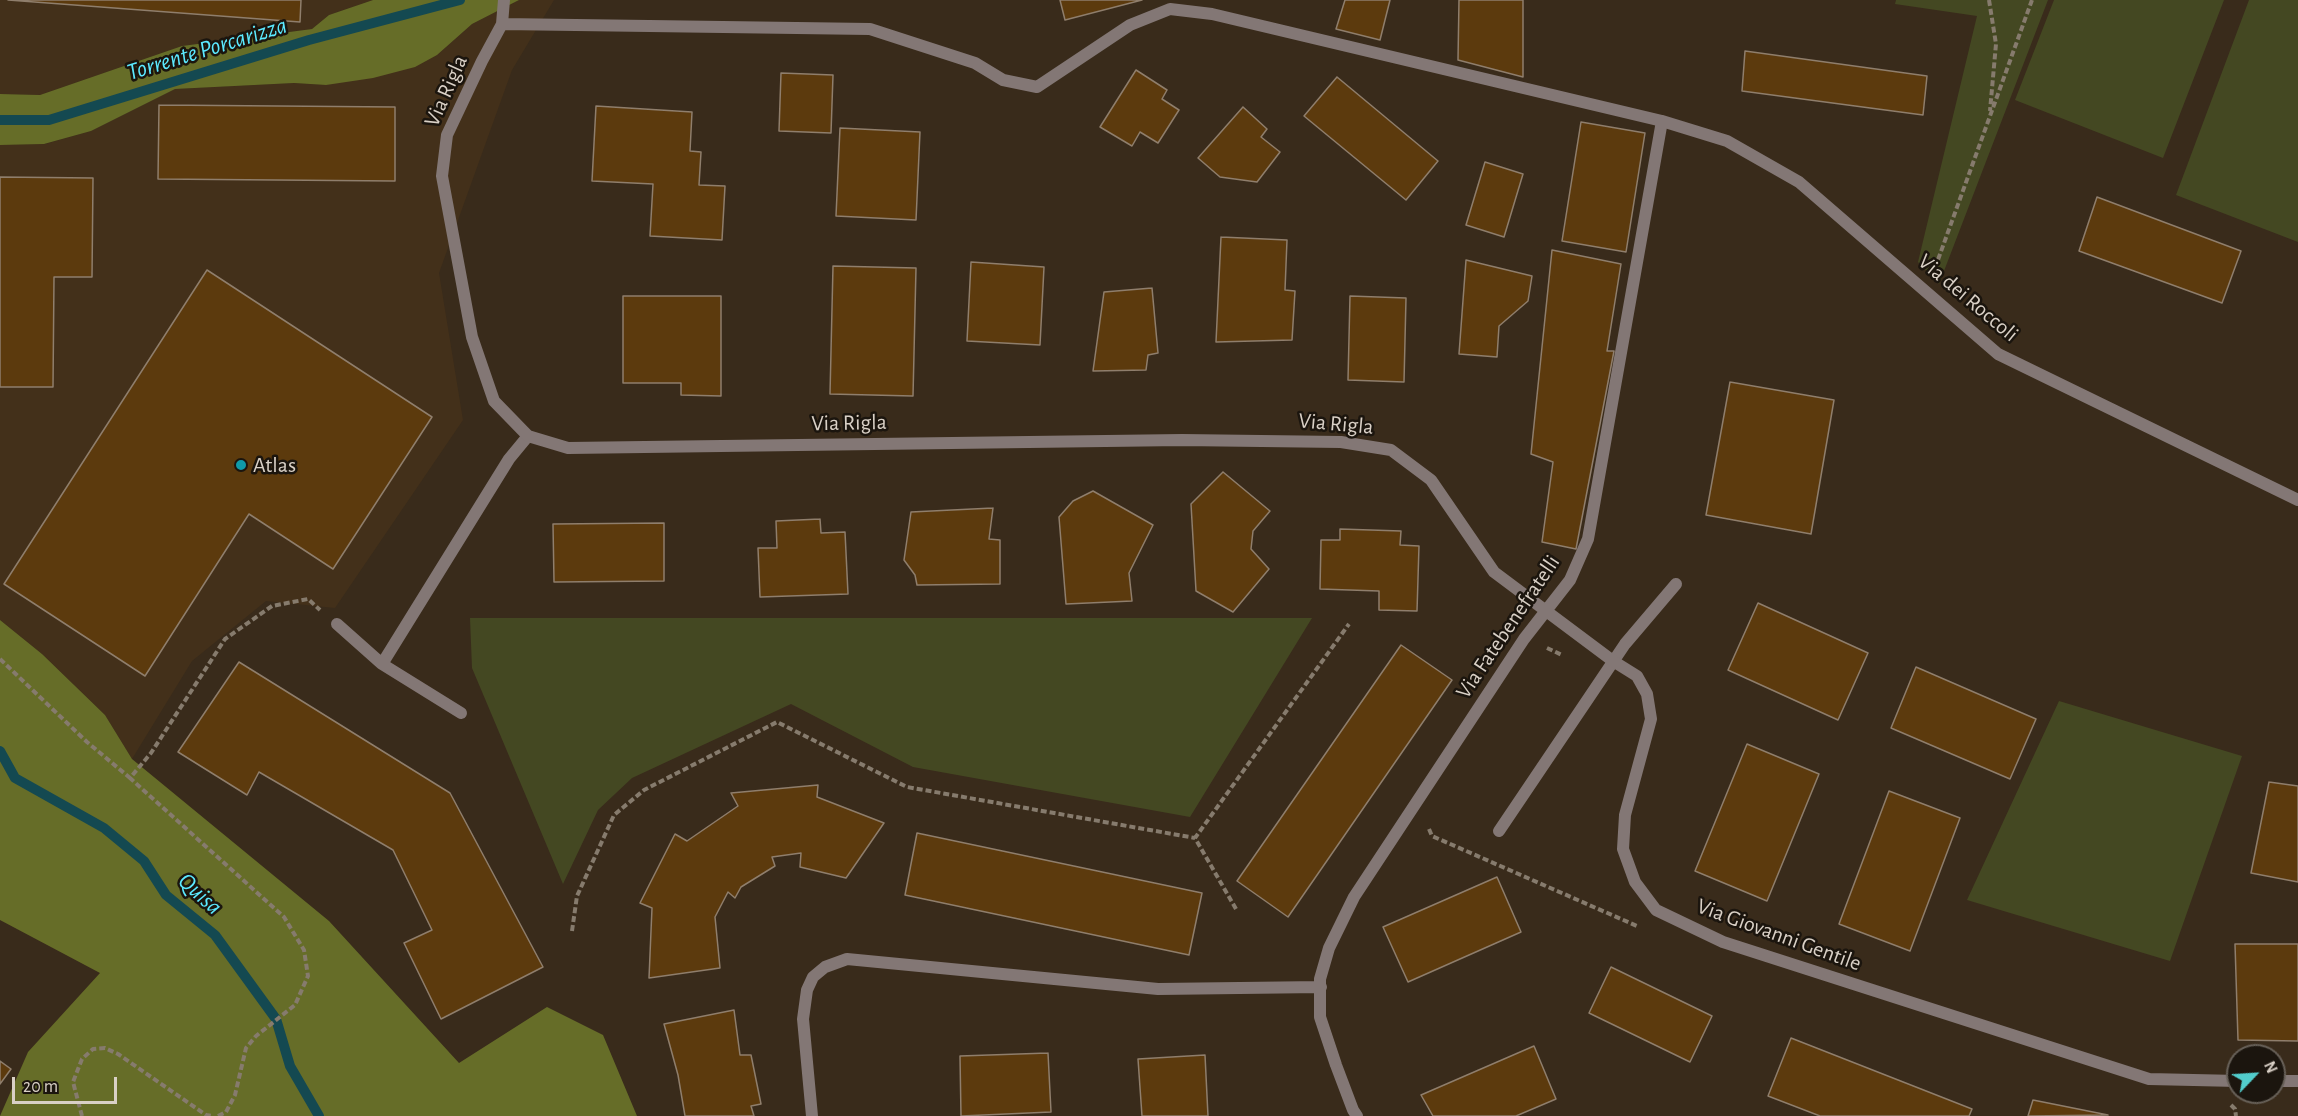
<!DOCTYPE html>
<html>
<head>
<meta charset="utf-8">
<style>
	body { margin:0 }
	#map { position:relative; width:2298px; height:1116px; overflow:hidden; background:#392b1b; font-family:"Alegreya Sans",sans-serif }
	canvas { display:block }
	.north { position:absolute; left:2226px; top:1044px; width:60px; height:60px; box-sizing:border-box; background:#1b150e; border:2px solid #676058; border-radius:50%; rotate:65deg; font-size:16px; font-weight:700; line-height:24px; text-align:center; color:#d9d0c6 }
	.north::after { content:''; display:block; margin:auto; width:21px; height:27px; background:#52cdcc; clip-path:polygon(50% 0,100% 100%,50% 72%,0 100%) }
	.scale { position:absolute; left:12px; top:1077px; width:105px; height:27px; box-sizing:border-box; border:3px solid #d9d0c6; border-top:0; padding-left:8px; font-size:18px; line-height:21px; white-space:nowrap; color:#d9d0c6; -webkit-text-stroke:4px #1b150e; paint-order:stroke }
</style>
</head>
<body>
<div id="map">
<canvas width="2298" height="1116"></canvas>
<div class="north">N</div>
<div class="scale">20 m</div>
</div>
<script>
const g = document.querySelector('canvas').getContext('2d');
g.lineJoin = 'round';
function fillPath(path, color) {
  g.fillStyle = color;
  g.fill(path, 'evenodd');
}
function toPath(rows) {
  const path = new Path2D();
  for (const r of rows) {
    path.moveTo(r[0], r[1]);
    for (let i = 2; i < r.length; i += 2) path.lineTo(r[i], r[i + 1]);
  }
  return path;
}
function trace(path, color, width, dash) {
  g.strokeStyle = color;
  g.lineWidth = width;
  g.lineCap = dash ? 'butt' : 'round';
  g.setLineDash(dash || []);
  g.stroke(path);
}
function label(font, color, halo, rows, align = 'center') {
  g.font = font + ' "Alegreya Sans",sans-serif';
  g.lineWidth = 5;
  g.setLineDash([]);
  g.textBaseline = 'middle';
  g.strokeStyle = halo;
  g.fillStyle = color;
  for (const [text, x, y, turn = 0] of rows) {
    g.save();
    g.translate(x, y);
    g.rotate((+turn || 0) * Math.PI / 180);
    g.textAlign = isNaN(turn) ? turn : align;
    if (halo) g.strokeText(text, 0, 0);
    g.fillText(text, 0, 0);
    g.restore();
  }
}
const built = toPath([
	[0,0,373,0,329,15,312,29,182,46,40,95,0,94],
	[519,0,554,0,512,70,439,273,463,420,335,608,266,601,192,661,132,759,105,715,42,654,0,620,0,145,45,144,91,131,175,89,294,83,326,85,437,55,472,24]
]);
const green = toPath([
	[1896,0,2048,0,1939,284,1918,262,1977,16,1895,4],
	[2054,0,2224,0,2163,158,2015,100],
	[2249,0,2298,0,2298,242,2176,195],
	[470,618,1312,618,1190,817,913,767,791,704,632,778,598,810,563,884,472,668],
	[2059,701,2242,756,2170,961,1967,900]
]);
const forest = toPath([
	[373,0,519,0,472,24,437,55,415,67,373,78,326,85,294,83,175,89,91,131,44,144,0,145,0,94,40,95,182,46,312,29,329,15],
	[0,620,42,654,105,715,132,759,329,921,459,1063,547,1007,603,1035,637,1116,0,1116,28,1052,100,973,0,920]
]);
const stream = toPath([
	[0,120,49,120,309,40,460,0],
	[0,751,15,778,104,828,144,861,166,895,215,935,276,1019,290,1066,319,1116]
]);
const building = toPath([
	[8,0,301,0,300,22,8,0],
	[1060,0,1142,0,1065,20,1060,0],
	[1345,0,1390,0,1380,40,1336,29,1345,0],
	[1459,0,1523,0,1523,77,1458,60,1459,0],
	[1745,51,1927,76,1923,115,1742,91,1745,51],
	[1136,70,1167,90,1162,99,1179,110,1158,143,1140,132,1132,146,1100,127,1136,70],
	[781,73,833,75,831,133,779,131,781,73],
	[1337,77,1438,161,1406,200,1304,116,1337,77],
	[159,105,395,107,395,181,158,179,159,105],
	[596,106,692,112,690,151,701,152,699,185,725,186,722,240,650,236,653,184,592,181,596,106],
	[1243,107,1267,129,1261,137,1280,152,1257,182,1220,177,1198,158,1243,107],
	[1581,122,1645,133,1626,252,1562,241,1581,122],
	[840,128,920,132,916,220,836,216,840,128],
	[1485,162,1523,174,1504,237,1466,225,1485,162],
	[0,177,93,178,92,277,54,277,53,387,0,387,0,177],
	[2097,197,2241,251,2222,303,2079,251,2097,197],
	[1221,237,1287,240,1285,290,1295,291,1292,340,1216,342,1221,237],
	[1552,250,1621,264,1607,351,1614,351,1576,549,1542,542,1553,462,1531,454,1552,250],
	[1466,260,1532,276,1528,301,1499,326,1497,357,1459,354,1466,260],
	[971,262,1044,267,1040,345,967,341,971,262],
	[833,266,916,268,913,396,830,394,833,266],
	[207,270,432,417,333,569,249,514,145,676,4,584,207,270],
	[1152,288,1158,353,1148,355,1146,370,1093,371,1104,292,1152,288],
	[623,296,721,296,721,396,681,395,681,383,623,383,623,296],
	[1350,296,1406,298,1404,382,1348,380,1350,296],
	[1730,382,1834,400,1811,534,1706,515,1730,382],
	[1223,472,1270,511,1253,531,1251,549,1269,569,1233,612,1196,591,1191,504,1223,472],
	[1093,491,1153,525,1129,573,1132,601,1066,604,1059,517,1073,501,1093,491],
	[993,508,989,539,1000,540,1000,584,917,585,915,575,904,560,911,512,993,508],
	[820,519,821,533,845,532,848,594,760,597,758,548,777,548,776,521,820,519],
	[664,523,664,581,554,582,553,524,664,523],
	[1340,529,1401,531,1400,545,1419,546,1417,611,1379,610,1379,591,1320,589,1321,540,1340,540,1340,529],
	[1758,603,1868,653,1838,720,1728,670,1758,603],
	[1401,645,1452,680,1288,917,1237,881,1401,645],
	[239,662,450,793,543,967,441,1019,404,943,432,930,393,850,259,772,247,795,178,752,239,662],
	[1916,667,2036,719,2010,779,1891,728,1916,667],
	[1747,744,1819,774,1767,901,1695,871,1747,744],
	[2269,782,2298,786,2298,882,2251,873,2269,782],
	[818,785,817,797,884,823,846,878,800,867,801,853,772,857,775,866,741,887,735,898,728,892,715,917,720,968,649,978,652,908,640,903,675,834,687,841,738,806,731,793,818,785],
	[1889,791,1960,818,1910,951,1839,924,1889,791],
	[917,833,1202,893,1189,955,905,895,917,833],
	[1497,877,1521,932,1408,982,1383,927,1497,877],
	[2235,944,2298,944,2298,1041,2238,1040,2235,944],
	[1611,967,1712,1016,1690,1062,1589,1013,1611,967],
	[734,1010,740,1055,751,1055,761,1104,751,1106,754,1116,685,1116,678,1075,664,1024,734,1010],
	[1791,1038,1972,1109,1969,1116,1820,1116,1768,1096,1791,1038],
	[1534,1046,1556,1099,1516,1116,1433,1116,1421,1095,1534,1046],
	[1048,1053,1051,1112,961,1116,960,1056,1048,1053],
	[1205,1055,1208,1116,1142,1116,1138,1059,1205,1055],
	[0,1061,11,1069,0,1084,0,1061],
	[2033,1100,2108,1115,2028,1116,2033,1100]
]);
const path = toPath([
	[1989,0,1996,44,1990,111],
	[1935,268,2032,0],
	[1547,648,1562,655],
	[0,659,87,742,130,778],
	[1429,829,1432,836,1637,926],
	[1236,909,1195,838,1349,624],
	[572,931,577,896,614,815,644,790,777,722,907,787,1195,838],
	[2231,1105,2235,1109,2236,1116],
	[82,1116,73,1082,82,1059,93,1049,105,1048,118,1054,206,1115,213,1116],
	[218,1116,226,1112,235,1095,246,1048,256,1036,295,1005,308,976,304,950,284,917,130,778,151,753,225,639,272,606,308,599,320,610]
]);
const lane = toPath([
	[337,624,382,664,461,713],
	[382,664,509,459,528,436],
	[1499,831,1625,644,1676,584]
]);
const street = toPath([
	[504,0,502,24,870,29,975,63,1003,80,1037,87,1130,25,1170,9,1212,14,1662,121,1727,141,1799,182,1998,354,2298,500],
	[502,24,482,61,447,135,442,176,472,337,494,401,528,436,568,448,1182,440,1341,442,1391,450,1431,480,1494,572,1613,661,1637,676,1647,694,1651,719,1625,815,1623,849,1635,882,1656,910,1723,942,2149,1079,2238,1081],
	[2274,1081,2298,1081],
	[812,1116,803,1019,807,990,813,977,825,967,847,959,1158,989,1321,987],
	[1357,1116,1353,1110,1336,1065,1320,1017,1320,979,1329,948,1354,897,1524,639,1570,580,1588,539,1662,121]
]);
const markers = [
	[241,465,6,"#0f9aa8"]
];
const streetNames = [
	["Via Rigla",446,91,-66],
	["Via dei Roccoli",1968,298,40],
	["Via Rigla",849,423,-1],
	["Via Rigla",1336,424,5],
	["Via Fatebenefratelli",1508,627,-56],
	["Via Giovanni Gentile",1779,935,20]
];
const poiNames = [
	["Atlas",253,465]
];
const waterNames = [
	["Torrente Porcarizza",207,49,-17],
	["Quisa",200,894,42]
];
fillPath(built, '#43301a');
fillPath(green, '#444822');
fillPath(forest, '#666d28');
trace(stream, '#144951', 10);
fillPath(building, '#5c3a0d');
trace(building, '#8f7e6c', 1.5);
trace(path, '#867b6d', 4, [6, 3]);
trace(lane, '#837775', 12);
trace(street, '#837775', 12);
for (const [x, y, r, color] of markers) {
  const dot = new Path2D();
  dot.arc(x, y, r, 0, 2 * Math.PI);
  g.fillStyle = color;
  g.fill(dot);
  trace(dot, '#1b150e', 2);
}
label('22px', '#d9d0c6', '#1b150e', streetNames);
label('22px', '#d9d0c6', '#1b150e', poiNames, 'left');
label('italic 24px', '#5ce9ff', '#1b150e', waterNames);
</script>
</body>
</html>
